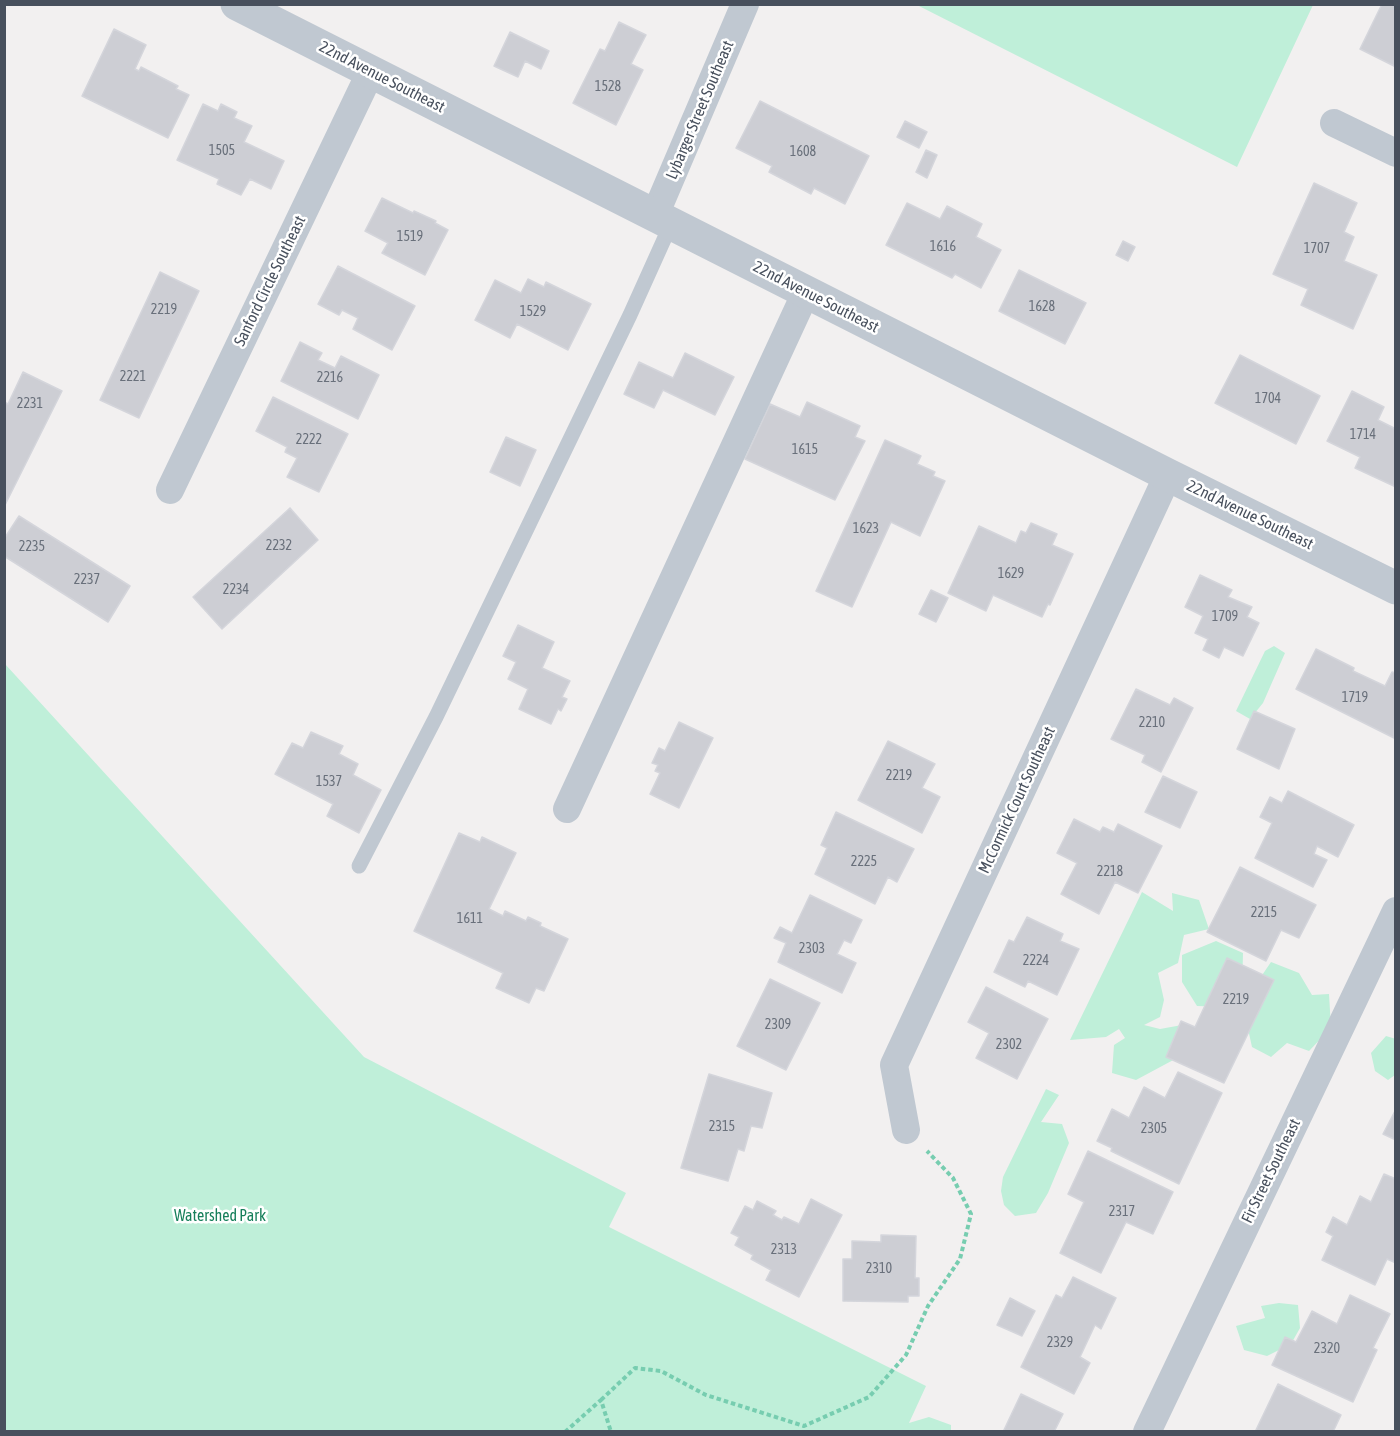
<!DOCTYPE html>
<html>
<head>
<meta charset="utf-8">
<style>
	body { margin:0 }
	#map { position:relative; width:1400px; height:1436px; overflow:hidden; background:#f2f0f0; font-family:"Asap Condensed",sans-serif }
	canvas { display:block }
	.frame { position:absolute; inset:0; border:6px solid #48505d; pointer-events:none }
</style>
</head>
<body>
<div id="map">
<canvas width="1400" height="1436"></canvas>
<div class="frame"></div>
</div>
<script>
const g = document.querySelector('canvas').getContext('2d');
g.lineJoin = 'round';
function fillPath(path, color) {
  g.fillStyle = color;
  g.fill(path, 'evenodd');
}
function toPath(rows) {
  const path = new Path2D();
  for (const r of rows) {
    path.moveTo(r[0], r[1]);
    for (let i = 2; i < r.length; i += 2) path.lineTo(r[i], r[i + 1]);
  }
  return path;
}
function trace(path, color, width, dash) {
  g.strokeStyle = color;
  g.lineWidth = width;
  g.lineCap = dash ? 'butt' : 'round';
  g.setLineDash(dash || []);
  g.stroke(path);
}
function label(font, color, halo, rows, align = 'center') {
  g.font = font + ' "Asap Condensed",sans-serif';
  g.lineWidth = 5;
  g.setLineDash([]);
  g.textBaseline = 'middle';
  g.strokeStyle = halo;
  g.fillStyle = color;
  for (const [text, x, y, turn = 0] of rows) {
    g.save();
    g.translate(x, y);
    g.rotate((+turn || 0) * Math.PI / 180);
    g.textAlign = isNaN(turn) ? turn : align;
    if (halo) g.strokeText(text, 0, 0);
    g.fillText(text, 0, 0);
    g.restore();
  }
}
const green = toPath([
	[917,5,1313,5,1237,167],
	[1274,646,1285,653,1263,703,1250,719,1236,711,1265,651],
	[5,664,364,1057,626,1193,609,1227,926,1386,909,1423,929,1417,951,1425,951,1431,5,1431],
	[1142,892,1173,911,1172,893,1199,900,1209,929,1184,935,1178,963,1158,973,1164,1000,1160,1017,1144,1025,1160,1029,1182,1025,1177,1058,1136,1080,1112,1073,1114,1045,1125,1038,1119,1029,1106,1037,1070,1040],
	[1216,941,1243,953,1242,992,1227,1007,1197,1006,1182,982,1182,955],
	[1271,962,1299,973,1312,995,1329,994,1331,1028,1309,1051,1287,1043,1271,1057,1252,1047,1246,1020,1254,987],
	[1386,1036,1396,1039,1395,1075,1388,1080,1375,1071,1371,1053],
	[1046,1089,1059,1095,1041,1122,1062,1124,1069,1143,1048,1193,1036,1213,1015,1216,1004,1205,1001,1191,1003,1177],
	[1279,1303,1298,1305,1300,1328,1291,1344,1267,1356,1244,1350,1236,1326,1265,1318,1261,1306]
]);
const building = toPath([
	[1382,4,1396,4,1396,67,1360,49,1382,4],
	[619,22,646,35,631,64,643,70,616,125,573,103,600,49,605,51,619,22],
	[114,29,146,45,135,69,139,71,141,67,178,86,176,89,189,95,168,138,82,96,114,29],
	[510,32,549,51,541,69,525,61,518,77,494,66,510,32],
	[760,101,869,156,845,204,814,188,811,194,769,172,772,166,736,148,760,101],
	[203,104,218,111,221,104,237,112,234,118,252,126,244,142,284,161,271,189,250,179,241,195,217,184,219,179,177,160,203,104],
	[905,121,927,132,919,148,897,137,905,121],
	[926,150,937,155,927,178,916,172,926,150],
	[1314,183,1357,203,1344,232,1354,237,1344,261,1377,275,1353,329,1301,305,1308,289,1273,274,1314,183],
	[382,198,413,213,414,211,436,221,435,223,448,230,425,275,382,253,388,243,365,231,382,198],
	[907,203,940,219,947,206,982,224,976,237,1001,250,981,288,955,274,952,278,886,245,907,203],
	[1123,241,1135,247,1128,261,1116,255,1123,241],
	[338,266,415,306,392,350,353,329,358,318,342,310,339,315,318,304,338,266],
	[1019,270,1086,303,1065,344,999,311,1019,270],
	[160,272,199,291,139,418,100,400,160,272],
	[528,279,544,287,546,282,591,304,568,350,517,324,510,338,475,320,495,280,521,293,528,279],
	[300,342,322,353,318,360,335,368,341,356,379,375,358,419,281,381,300,342],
	[685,353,734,377,715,415,663,390,654,408,624,394,639,362,673,378,685,353],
	[1240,355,1320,396,1296,444,1215,403,1240,355],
	[23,372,62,391,4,507,4,402,8,404,23,372],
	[1352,391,1384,407,1378,420,1396,429,1396,487,1355,468,1360,457,1327,441,1352,391],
	[273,397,348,434,319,492,287,477,297,458,285,452,287,447,256,431,273,397],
	[807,402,860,426,855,437,865,441,835,500,745,459,770,404,800,417,807,402],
	[506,437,536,450,520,486,490,472,506,437],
	[885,440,921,456,917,464,935,472,933,476,945,481,920,536,891,522,852,607,816,591,885,440],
	[290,508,318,540,222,629,193,597,290,508],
	[19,516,130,586,108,622,4,556,4,539,19,516],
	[1031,523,1057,534,1052,545,1073,554,1050,605,1048,604,1042,617,993,595,986,611,948,593,979,526,1016,543,1021,531,1026,533,1031,523],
	[1200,575,1232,590,1228,597,1252,607,1247,617,1259,623,1243,656,1224,647,1219,658,1203,650,1208,639,1195,633,1203,616,1185,607,1200,575],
	[931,590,948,598,936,622,919,614,931,590],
	[518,625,554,642,542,668,570,681,562,697,567,699,561,711,558,709,551,724,519,709,528,689,508,679,516,662,503,656,518,625],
	[1316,649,1354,668,1353,671,1385,686,1392,672,1396,673,1394,738,1296,689,1316,649],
	[1136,689,1170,705,1174,698,1193,708,1161,772,1142,762,1145,755,1111,739,1136,689],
	[1254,711,1295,729,1279,769,1237,749,1254,711],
	[679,722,713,738,679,808,650,794,660,773,655,771,658,765,652,763,659,748,665,751,679,722],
	[311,732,343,746,339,754,358,764,353,775,381,790,359,833,327,816,333,804,275,774,292,743,303,748,311,732],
	[888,741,935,764,922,788,940,797,922,833,858,800,888,741],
	[1163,776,1197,792,1180,828,1145,812,1163,776],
	[1288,791,1354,825,1338,857,1317,846,1314,854,1327,860,1313,887,1255,858,1272,823,1260,817,1270,797,1282,803,1288,791],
	[836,812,914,849,897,882,888,877,875,904,815,874,827,848,821,845,836,812],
	[1074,819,1100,832,1103,827,1114,832,1118,824,1162,846,1138,893,1115,882,1099,914,1061,894,1077,863,1057,853,1074,819],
	[459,833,480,842,482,837,516,853,489,909,503,916,505,911,526,921,528,917,541,923,540,926,568,939,544,991,536,988,529,1003,496,988,503,973,414,931,459,833],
	[1240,867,1316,905,1299,938,1281,930,1266,961,1207,932,1240,867],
	[810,895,862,920,851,943,844,940,837,954,856,963,842,993,778,962,786,943,774,938,780,927,792,933,810,895],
	[1027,917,1063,934,1060,941,1079,949,1057,995,1028,981,1025,987,994,972,1009,940,1014,942,1027,917],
	[1227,958,1274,980,1224,1083,1166,1057,1181,1021,1195,1027,1227,958],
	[770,979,820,1003,786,1070,737,1046,770,979],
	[986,987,1048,1019,1017,1079,976,1058,989,1033,968,1022,986,987],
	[1178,1072,1222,1093,1179,1184,1111,1151,1112,1148,1097,1141,1112,1109,1129,1118,1144,1087,1165,1098,1178,1072],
	[709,1074,772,1093,762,1128,751,1126,744,1151,738,1149,728,1181,681,1168,709,1074],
	[1396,1109,1396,1140,1383,1134,1396,1109],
	[1088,1151,1173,1192,1153,1234,1126,1222,1101,1273,1060,1253,1084,1202,1068,1194,1088,1151],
	[1384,1174,1396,1179,1396,1263,1387,1259,1375,1285,1322,1260,1333,1236,1326,1232,1333,1217,1347,1225,1360,1196,1371,1202,1384,1174],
	[811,1199,842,1215,799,1297,766,1280,771,1270,751,1259,753,1255,735,1245,739,1237,731,1233,745,1206,753,1210,757,1201,776,1211,773,1215,782,1220,784,1217,799,1224,811,1199],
	[881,1235,916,1236,915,1278,919,1278,919,1296,908,1296,908,1302,843,1301,843,1259,852,1259,852,1241,881,1242,881,1235],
	[1073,1277,1116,1298,1101,1329,1095,1325,1080,1357,1090,1363,1074,1394,1021,1367,1056,1295,1062,1298,1073,1277],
	[1350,1295,1390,1314,1373,1348,1377,1350,1353,1402,1272,1365,1285,1337,1296,1342,1312,1311,1337,1324,1350,1295],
	[1010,1298,1035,1311,1022,1336,997,1325,1010,1298],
	[1278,1384,1341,1415,1333,1432,1255,1432,1278,1384],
	[1021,1394,1063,1414,1054,1432,1003,1432,1021,1394]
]);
const path = toPath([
	[601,1400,635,1368,661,1371,706,1395,804,1426,869,1397,906,1355,928,1306,960,1259,971,1214,953,1178,927,1151],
	[565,1432,601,1400,611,1432]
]);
const service = toPath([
	[359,866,436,717,630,315,671,224]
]);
const minor = toPath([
	[1334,123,1396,153],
	[655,215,745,4],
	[170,490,371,71],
	[567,809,806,292],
	[906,1130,894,1065,1168,475],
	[1147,1432,1396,911]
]);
const tertiary = toPath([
	[237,4,1168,475,1396,588]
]);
const numberNames = [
	["1528",608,87],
	["1505",222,151],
	["1608",803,152],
	["1519",410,237],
	["1616",943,247],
	["1707",1317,249],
	["1628",1042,307],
	["2219",164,310],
	["1529",533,312],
	["2221",133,377],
	["2216",330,378],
	["1704",1268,399],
	["2231",30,404],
	["1714",1363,435],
	["2222",309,440],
	["1615",805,450],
	["1623",866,529],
	["2232",279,546],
	["2235",32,547],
	["1629",1011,574],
	["2237",87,580],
	["2234",236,590],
	["1709",1225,617],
	["1719",1355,698],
	["2210",1152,723],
	["2219",899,776],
	["1537",329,782],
	["2225",864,862],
	["2218",1110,872],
	["2215",1264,913],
	["1611",470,919],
	["2303",812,949],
	["2224",1036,961],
	["2219",1236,1000],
	["2309",778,1025],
	["2302",1009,1045],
	["2315",722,1127],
	["2305",1154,1129],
	["2317",1122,1212],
	["2313",784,1250],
	["2310",879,1269],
	["2329",1060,1343],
	["2320",1327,1349]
];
const streetNames = [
	["22nd Avenue Southeast",382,77,27],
	["Lybarger Street Southeast",700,110,-67],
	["Sanford Circle Southeast",270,281,-64],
	["22nd Avenue Southeast",816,297,27],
	["22nd Avenue Southeast",1250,515,26],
	["McCormick Court Southeast",1017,800,-65],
	["Fir Street Southeast",1271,1171,-64]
];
const parkNames = [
	["Watershed Park",220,1216]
];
fillPath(green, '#bfefd9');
fillPath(building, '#cdced4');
trace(building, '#d4d5db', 1.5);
trace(path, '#77cdb0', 4, [4.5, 3]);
trace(service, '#c0c8d1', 15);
trace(minor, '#c0c8d1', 28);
trace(tertiary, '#c0c8d1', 33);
label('14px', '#69707b', null, numberNames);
label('16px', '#48505d', '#fff', streetNames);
label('16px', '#177f5b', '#fff', parkNames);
</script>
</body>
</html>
